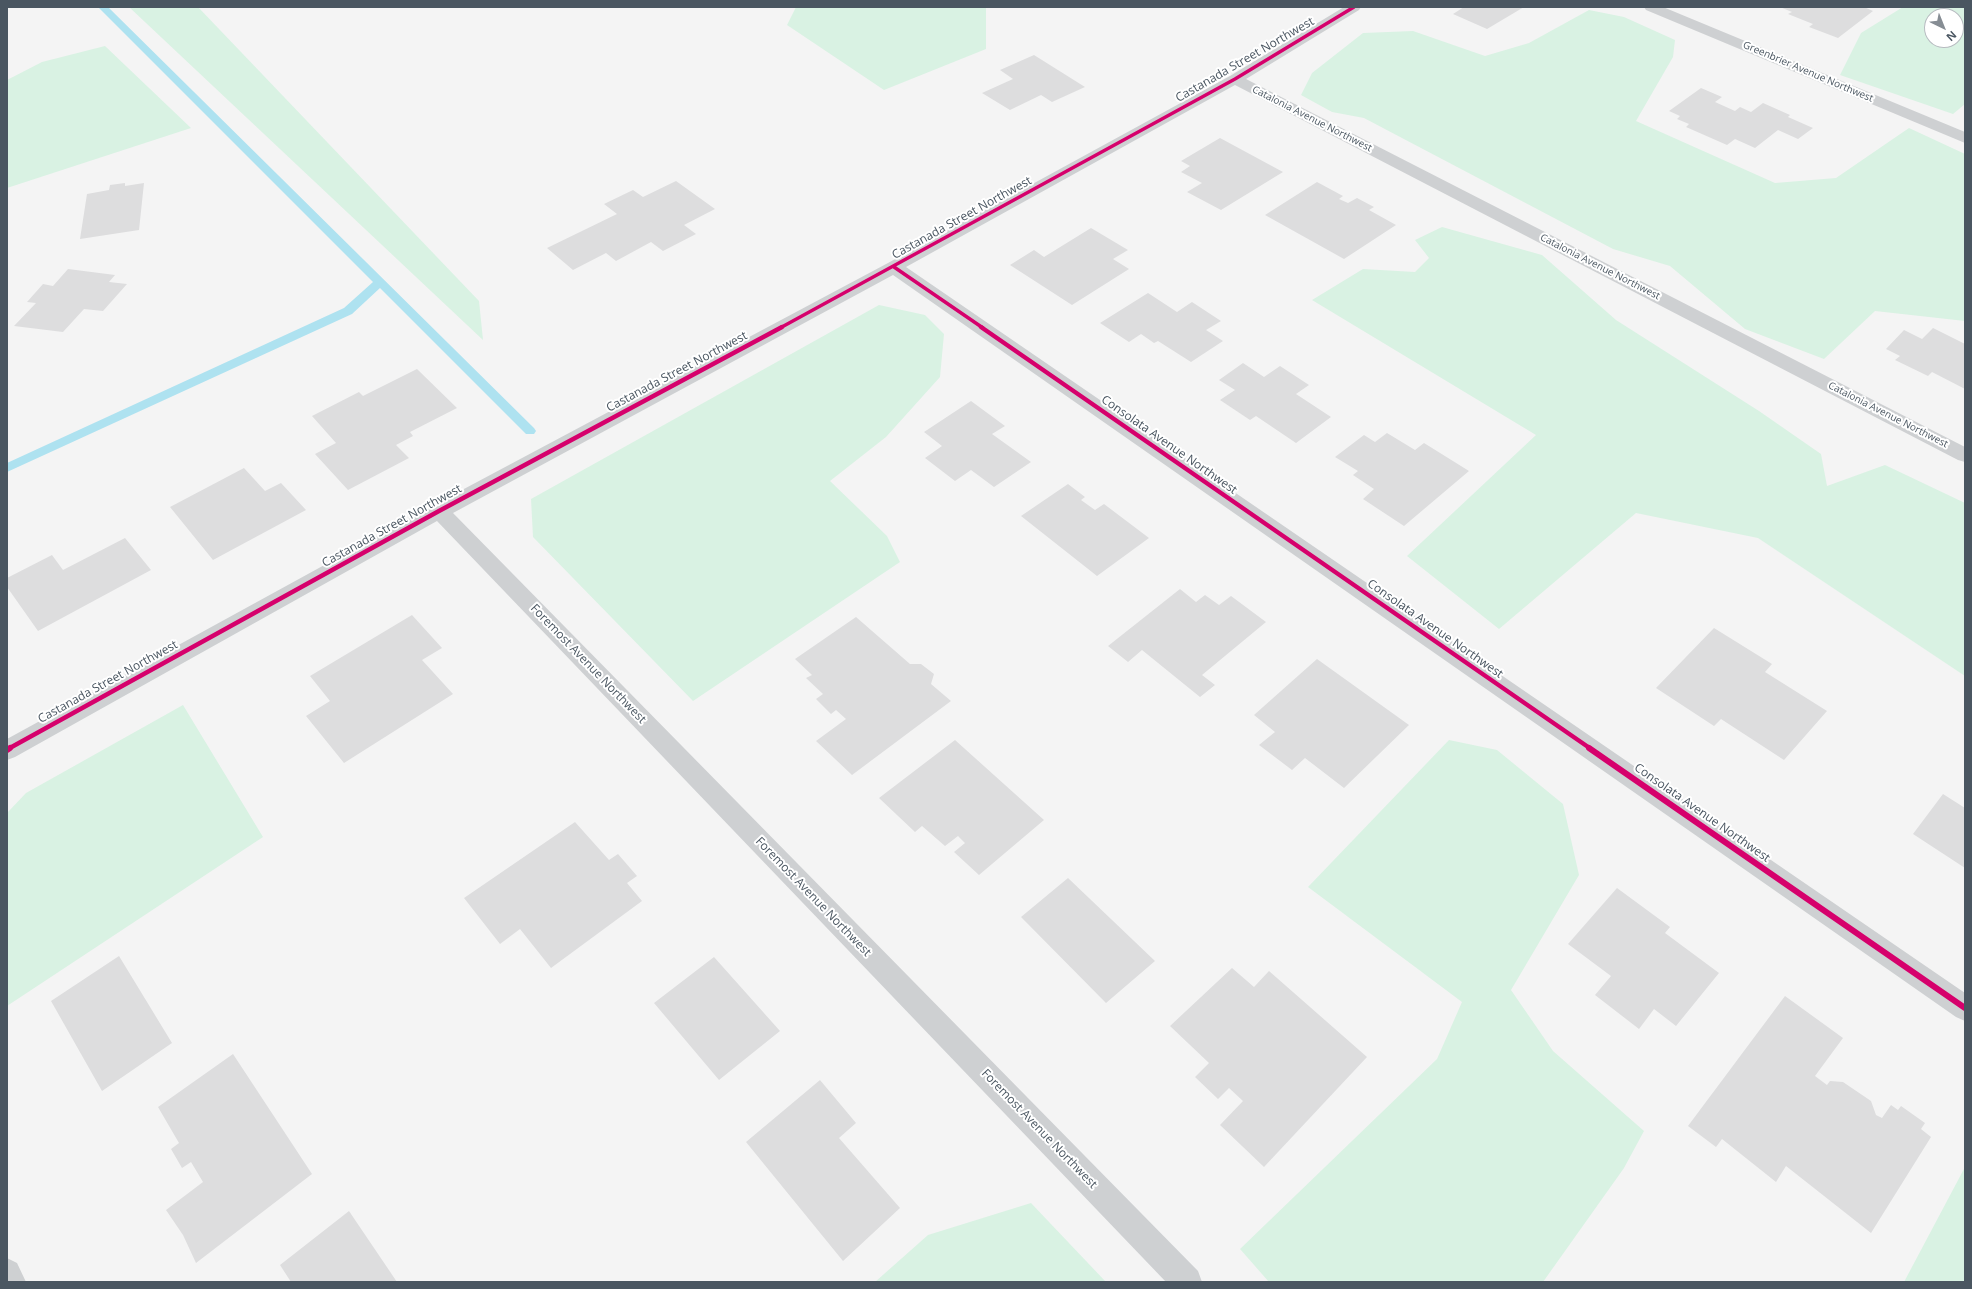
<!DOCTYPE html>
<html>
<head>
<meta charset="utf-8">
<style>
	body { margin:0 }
	#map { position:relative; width:1972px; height:1289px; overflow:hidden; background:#f4f4f4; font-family:"Open Sans",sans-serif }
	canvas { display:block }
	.frame { position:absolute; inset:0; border:8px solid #4a5661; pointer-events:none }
	.north { position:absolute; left:1924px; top:8px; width:40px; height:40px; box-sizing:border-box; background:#fff; border:1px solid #b7bbc0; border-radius:50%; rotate:137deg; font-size:11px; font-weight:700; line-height:16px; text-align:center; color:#4a5661 }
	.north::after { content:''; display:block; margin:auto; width:14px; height:18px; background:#868d94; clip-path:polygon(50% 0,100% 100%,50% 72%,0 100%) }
</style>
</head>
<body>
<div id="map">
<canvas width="1972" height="1289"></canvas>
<div class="frame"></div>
<div class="north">N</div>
</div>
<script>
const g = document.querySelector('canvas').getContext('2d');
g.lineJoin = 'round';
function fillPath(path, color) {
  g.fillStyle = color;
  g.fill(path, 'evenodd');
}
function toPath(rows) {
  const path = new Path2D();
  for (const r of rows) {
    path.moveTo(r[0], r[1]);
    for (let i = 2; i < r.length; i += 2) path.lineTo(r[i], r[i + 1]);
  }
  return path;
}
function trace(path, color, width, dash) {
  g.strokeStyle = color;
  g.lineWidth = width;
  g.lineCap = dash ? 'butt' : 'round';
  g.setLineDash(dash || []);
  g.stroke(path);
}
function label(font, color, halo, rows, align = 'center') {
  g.font = font + ' "Open Sans",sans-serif';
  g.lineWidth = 4;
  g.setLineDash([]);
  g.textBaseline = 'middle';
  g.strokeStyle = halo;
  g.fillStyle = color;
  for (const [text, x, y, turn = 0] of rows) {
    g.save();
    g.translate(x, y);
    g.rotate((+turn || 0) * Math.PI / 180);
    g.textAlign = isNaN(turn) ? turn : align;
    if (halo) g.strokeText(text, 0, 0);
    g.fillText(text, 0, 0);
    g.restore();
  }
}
const green = toPath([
	[129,7,198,7,479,301,483,340],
	[796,7,986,7,986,49,884,90,787,25],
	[1903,7,1965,7,1965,104,1953,114,1840,75,1861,33],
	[1932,16,1956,16,1956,40,1932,40],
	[1589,10,1624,17,1675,40,1673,57,1636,121,1775,183,1836,178,1909,128,1965,154,1965,321,1875,311,1824,359,1745,329,1670,266,1613,249,1364,118,1332,112,1301,95,1312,73,1363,33,1413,31,1485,56,1529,43],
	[105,46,191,128,7,188,7,80,42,62],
	[1442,227,1542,255,1616,320,1759,411,1821,454,1827,486,1885,465,1965,503,1965,676,1758,538,1636,513,1499,629,1407,556,1536,435,1312,300,1363,269,1415,272,1429,258,1415,240],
	[879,305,925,315,944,334,940,377,886,437,830,481,887,536,900,562,693,701,533,537,531,499],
	[183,705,263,837,7,1006,7,813,26,793],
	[1449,740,1497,750,1563,804,1579,875,1511,990,1553,1051,1644,1131,1624,1168,1543,1282,1269,1282,1240,1249,1437,1059,1462,1002,1308,887],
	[1965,1167,1965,1282,1904,1282],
	[1031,1203,1106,1282,875,1282,928,1235]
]);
const stream = toPath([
	[98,7,108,7,534,428,536,431,534,434,526,434,380,288,352,314,7,472,7,463,344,308,373,282,98,7]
]);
const building = toPath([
	[1464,7,1524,7,1487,29,1453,14],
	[1780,7,1864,7,1873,11,1838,38,1809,27,1813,24,1788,14,1792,12],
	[1034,55,1085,87,1052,102,1041,95,1010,110,982,93,1013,79,1000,70],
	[1701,88,1722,97,1715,102,1735,111,1740,107,1751,112,1763,103,1790,115,1788,117,1813,128,1798,139,1778,130,1755,148,1735,139,1727,145,1686,127,1689,124,1677,119,1680,116,1669,111],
	[1220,138,1283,172,1221,210,1187,192,1202,183,1181,172,1190,166,1181,161],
	[676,181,715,209,684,225,696,234,663,251,651,242,616,261,606,253,573,270,547,248,617,214,604,204,633,190,643,197],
	[1317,182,1343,196,1339,199,1348,203,1357,198,1374,207,1369,210,1396,225,1344,259,1265,215],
	[125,183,125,186,144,183,139,230,80,239,87,194,109,190,110,185],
	[1091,228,1128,250,1113,259,1129,269,1072,305,1010,265,1034,250,1044,257],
	[68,269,115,275,109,282,127,284,103,311,84,309,63,332,14,326,36,303,27,302,43,284,53,286],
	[1148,293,1177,312,1192,302,1221,321,1206,330,1223,341,1191,362,1158,341,1154,343,1141,334,1129,342,1100,323],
	[1933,328,1965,344,1965,389,1932,372,1928,376,1895,360,1900,356,1886,349,1904,330,1922,339],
	[1243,363,1264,377,1280,366,1309,385,1296,394,1331,417,1296,443,1256,416,1250,420,1220,400,1235,390,1219,380],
	[417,369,457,408,410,432,413,436,396,445,409,458,348,490,315,454,336,443,312,416,359,392,363,396],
	[971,401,1005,426,992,434,1031,462,994,487,971,470,955,481,925,458,942,446,924,432],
	[1387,433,1415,450,1424,443,1469,471,1404,526,1363,499,1374,489,1353,475,1358,471,1335,457,1364,435,1375,442],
	[244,468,265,491,281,483,306,510,213,560,170,507],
	[1068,484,1085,497,1081,500,1095,510,1104,504,1149,538,1097,576,1021,516],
	[125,538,151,570,38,631,7,587,7,578,52,555,63,570],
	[1180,589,1196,602,1205,595,1219,605,1231,596,1266,622,1202,675,1215,685,1200,697,1142,650,1128,662,1108,646],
	[412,615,442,648,422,660,453,694,344,763,306,716,330,701,310,676],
	[856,617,910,664,921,664,934,674,931,684,951,701,852,775,816,741,846,719,836,710,831,714,816,699,823,694,806,678,812,675,795,659],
	[1714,628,1772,664,1765,672,1827,711,1784,760,1721,719,1714,726,1656,688],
	[1317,659,1409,725,1344,788,1305,758,1292,770,1259,745,1275,732,1254,715],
	[955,740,1044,820,979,875,954,852,965,843,958,836,945,846,922,826,915,832,879,798],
	[1943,794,1965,808,1965,868,1913,834],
	[575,822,609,860,618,854,637,876,627,883,642,901,551,968,520,929,500,944,464,898],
	[1068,878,1155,961,1106,1003,1021,917],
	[1617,888,1670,927,1665,933,1719,973,1676,1026,1654,1009,1639,1029,1595,995,1611,976,1568,944],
	[119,956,172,1043,102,1091,51,1001],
	[714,957,780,1031,719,1080,654,1003],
	[1232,968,1254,987,1269,971,1367,1057,1264,1167,1220,1125,1243,1101,1229,1088,1218,1099,1195,1077,1209,1063,1170,1026],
	[1785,996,1843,1038,1815,1076,1827,1085,1830,1081,1843,1082,1871,1101,1876,1115,1882,1118,1891,1105,1898,1110,1901,1106,1925,1123,1921,1129,1931,1137,1871,1233,1786,1166,1776,1182,1722,1139,1716,1147,1688,1126],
	[233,1054,312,1174,196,1263,183,1235,166,1210,203,1182,191,1162,182,1168,171,1149,179,1143,158,1107],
	[820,1080,856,1123,839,1138,900,1208,843,1261,746,1142],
	[349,1211,397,1282,291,1282,280,1265]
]);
const minor = toPath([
	[1344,7,1361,7,1359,10,1246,79,1965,447,1965,462,1958,460,1235,85,906,267,1965,993,1965,1021,1956,1017,893,275,453,513,1198,1271,1202,1282,1166,1282,437,521,15,757,7,760,7,739,432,506,888,263,1230,76,1344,7],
	[1644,7,1663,7,1965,132,1965,143,1646,10,1644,7],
	[7,1258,17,1263,26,1282,7,1282,7,1258]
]);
const cyclewayFar2 = toPath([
	[894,267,983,328],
	[780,328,1235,79,1354,7]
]);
const cyclewayFar1 = toPath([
	[981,327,1591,749],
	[8,749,439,511,782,327]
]);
const cycleway = toPath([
	[1589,748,1965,1008],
	[7,750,10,748]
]);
const farStreetnames = [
	["Greenbrier Avenue Northwest",1808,72,23],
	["Catalonia Avenue Northwest",1312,119,27],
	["Catalonia Avenue Northwest",1600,267,27],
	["Catalonia Avenue Northwest",1888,415,27]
];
const streetNames = [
	["Castanada Street Northwest",1245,60,-30],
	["Castanada Street Northwest",962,218,-29],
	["Castanada Street Northwest",677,372,-28],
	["Consolata Avenue Northwest",1169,445,35],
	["Castanada Street Northwest",392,526,-29],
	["Consolata Avenue Northwest",1435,629,35],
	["Foremost Avenue Northwest",588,664,46],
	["Castanada Street Northwest",108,682,-29],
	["Consolata Avenue Northwest",1702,813,35],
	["Foremost Avenue Northwest",813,897,46],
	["Foremost Avenue Northwest",1039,1129,46]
];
fillPath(green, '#d9f2e3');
fillPath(stream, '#aee2f0');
fillPath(building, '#ddddde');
fillPath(minor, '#ced0d2');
trace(cyclewayFar2, '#d6006c', 3.5);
trace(cyclewayFar1, '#d6006c', 4.5);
trace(cycleway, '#d6006c', 6);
label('10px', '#4a5661', '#fff', farStreetnames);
label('12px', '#4a5661', '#fff', streetNames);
</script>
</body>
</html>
